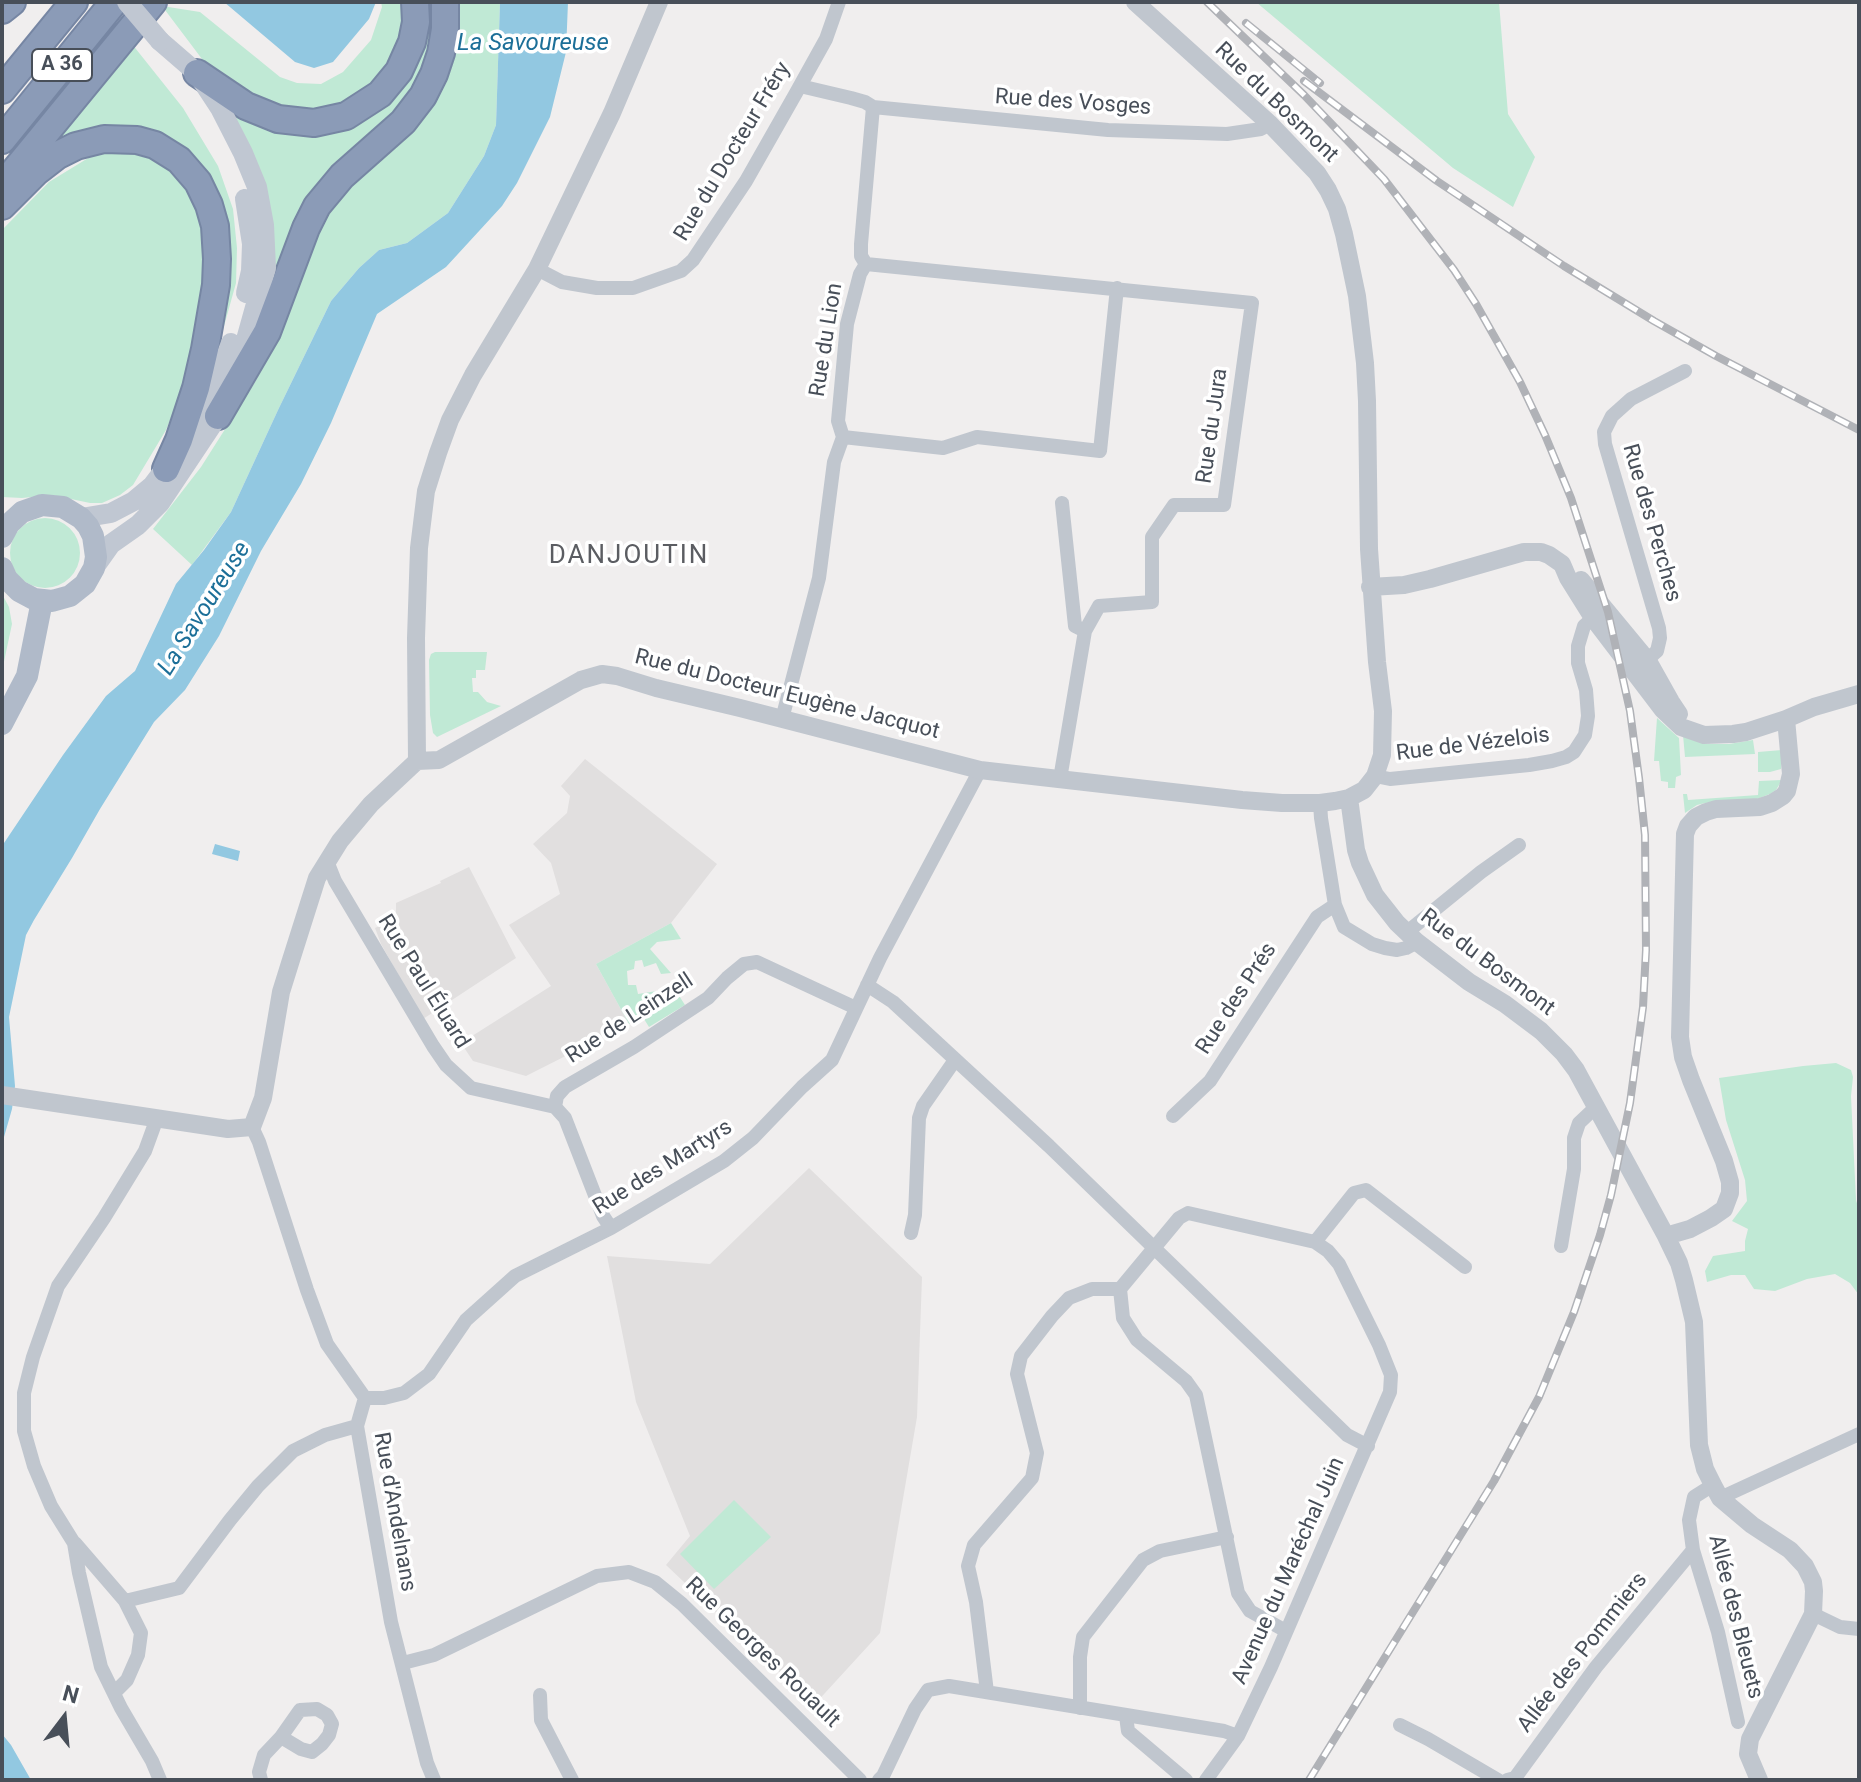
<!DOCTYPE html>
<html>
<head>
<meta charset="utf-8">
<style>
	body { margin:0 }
	#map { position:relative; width:1861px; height:1782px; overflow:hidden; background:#f0eeee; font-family:Roboto,sans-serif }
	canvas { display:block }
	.frame { position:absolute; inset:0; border:4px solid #484f59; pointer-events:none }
	.north { position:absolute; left:24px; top:1678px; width:80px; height:80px; -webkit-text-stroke:6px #fff; paint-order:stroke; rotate:16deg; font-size:22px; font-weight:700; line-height:32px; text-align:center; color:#484f59 }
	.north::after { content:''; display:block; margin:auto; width:28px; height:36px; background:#484f59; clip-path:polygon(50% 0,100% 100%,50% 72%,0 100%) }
</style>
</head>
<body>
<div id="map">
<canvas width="1861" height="1782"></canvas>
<div class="frame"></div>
<div class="north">N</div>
</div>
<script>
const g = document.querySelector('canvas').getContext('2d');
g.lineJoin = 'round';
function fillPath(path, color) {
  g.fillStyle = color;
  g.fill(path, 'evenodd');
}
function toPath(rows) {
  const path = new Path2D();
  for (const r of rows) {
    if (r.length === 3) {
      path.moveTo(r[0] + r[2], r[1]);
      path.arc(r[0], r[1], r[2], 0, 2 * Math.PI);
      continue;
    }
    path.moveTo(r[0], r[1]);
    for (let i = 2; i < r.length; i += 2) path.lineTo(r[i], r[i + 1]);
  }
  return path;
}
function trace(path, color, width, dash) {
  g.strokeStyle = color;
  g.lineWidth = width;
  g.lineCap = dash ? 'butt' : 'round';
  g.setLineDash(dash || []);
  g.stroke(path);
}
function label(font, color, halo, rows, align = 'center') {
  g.font = font + ' Roboto,sans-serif';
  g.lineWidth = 7;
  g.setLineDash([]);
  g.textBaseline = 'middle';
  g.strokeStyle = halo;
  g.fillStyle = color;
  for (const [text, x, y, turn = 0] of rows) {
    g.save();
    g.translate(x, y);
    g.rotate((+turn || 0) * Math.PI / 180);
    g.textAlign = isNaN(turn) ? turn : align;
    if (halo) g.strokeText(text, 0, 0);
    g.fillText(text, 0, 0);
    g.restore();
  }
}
const education = toPath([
	[585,759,717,864,671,923,596,964,629,1024,526,1076,473,1061,461,1043,551,986,509,925,560,894,551,863,533,844,567,813,570,796,561,786],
	[469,867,516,958,423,1019,381,944,375,928,396,918,396,903,441,883,440,881],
	[809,1168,922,1277,917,1417,880,1633,814,1705,666,1565,690,1536,636,1402,607,1256,710,1264]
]);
const green = toPath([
	[381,2,402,2,401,29,392,54,379,76,359,94,334,110,292,112,261,101,205,63,162,6,200,12,280,77,297,83,321,84,343,72,371,40,382,7],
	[424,2,435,2,436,19,424,71,403,106,357,147,265,313,270,277,228,109,364,116],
	[453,2,500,2,496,125,484,156,448,213,407,243,379,250,359,268,331,301,278,410,231,512,192,565,153,529,201,467,255,382,272,350,313,245,334,198,421,119],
	[1256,2,1499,2,1508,114,1535,157,1513,207,1453,168],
	[132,44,183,108,218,166,233,209,237,248,236,283,216,355,208,183,113,128,90,128,67,139,54,133],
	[119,149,152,157,168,169,184,186,201,213,204,237,203,288,188,377,166,430,133,485,120,495,102,503,90,503,52,495,22,498,2,497,2,230,49,182,98,152],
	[45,553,35],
	[2,594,9,607,12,624,2,671],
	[435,652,487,652,485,670,476,670,476,678,472,678,473,692,478,692,487,702,501,706,437,737,433,733,430,715,429,660,431,654],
	[1657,718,1679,738,1681,775,1676,777,1675,788,1668,788,1668,782,1661,781,1659,761,1654,761],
	[1683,735,1705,744,1729,744,1753,740,1755,754,1685,757],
	[1782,750,1781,769,1770,772,1758,772,1758,752],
	[1782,780,1776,790,1770,794,1754,800,1705,803,1697,805,1685,813,1683,794,1687,794,1688,800,1758,795,1759,781],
	[671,923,681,939,657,942,650,949,671,973,661,974,656,963,644,967,642,960,635,961,634,969,627,971,628,985,636,985,638,994,669,989,676,991,685,1005,649,1027,644,1019,629,1024,596,964],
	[1836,1063,1851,1070,1853,1077,1851,1096,1856,1200,1859,1210,1859,1295,1850,1283,1835,1274,1807,1279,1775,1291,1754,1289,1745,1275,1731,1275,1707,1282,1705,1271,1713,1256,1745,1251,1745,1241,1748,1229,1732,1221,1747,1201,1745,1180,1726,1120,1719,1078,1803,1066],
	[734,1500,771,1537,714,1589,680,1554]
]);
const water = toPath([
	[224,2,376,2,369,19,333,62,314,68,295,62],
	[500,2,568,2,566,52,550,117,517,183,502,206,446,267,377,314,331,423,301,484,261,551,219,636,185,690,154,722,100,809,72,858,34,920,26,935,9,1017,15,1086,12,1109,2,1144,2,846,63,755,106,696,135,671,176,584,204,550,231,512,278,410,331,301,359,268,379,250,407,243,448,213,484,156,496,125],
	[215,844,240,851,238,861,212,854],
	[2,1734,11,1745,31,1780,2,1780]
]);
const minor = toPath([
	[800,86,851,98,865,102,873,107,1108,130,1227,134,1261,129,1270,124],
	[866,264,1252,303,1224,505,1174,505,1152,537,1152,602,1099,606,1085,631],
	[866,264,861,256,861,244,873,107],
	[537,269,562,282,597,288,633,288,681,271,693,260,746,181,796,93,826,39,839,2],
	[843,437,943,448,977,437,1100,451,1117,288],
	[1640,666,1657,651,1660,638,1659,628,1605,444,1604,432,1612,416,1631,399,1685,371],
	[782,719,819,578,834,462,843,437,838,421,847,324,860,274,866,264],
	[1375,776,1390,779,1529,765,1552,761,1566,757,1574,752,1585,735,1588,716,1586,690,1578,663,1578,646,1584,626,1593,618],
	[1060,779,1085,631,1075,626,1062,503],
	[1320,803,1321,818,1335,905,1344,927,1372,944,1385,948,1397,950,1406,948,1417,942],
	[327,861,335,881,433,1046,446,1065,471,1088,555,1107],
	[1406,933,1481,872,1519,845],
	[867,985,893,1002,1049,1146,1347,1435,1368,1446],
	[1173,1116,1210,1081,1317,917,1335,905],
	[157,1118,145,1151,104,1218,58,1286,33,1357,24,1393,24,1431,34,1466,51,1506,74,1543,79,1573,101,1667,121,1708,152,1761,160,1780],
	[252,1127,259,1142,307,1290,327,1344,365,1398,357,1426,391,1622,427,1763,434,1780],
	[611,1228,603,1216,565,1118,555,1107,557,1096,565,1087,634,1047,708,998,727,978,744,964,757,962,856,1008],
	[911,1233,915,1215,919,1118,923,1106,955,1060],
	[1315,1242,1354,1193,1366,1190,1465,1267],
	[1561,1246,1574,1169,1574,1138,1579,1123,1597,1106],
	[1120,1289,1123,1318,1137,1340,1186,1381,1196,1395,1238,1593,1250,1611,1286,1631],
	[365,1398,384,1398,404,1393,429,1374,466,1320,515,1276,611,1228,724,1161,753,1138,802,1087,832,1060,880,958,980,770],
	[1713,1485,1694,1497,1689,1520,1693,1550,1718,1632,1738,1722],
	[1720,1498,1859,1434],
	[75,1543,125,1601,141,1633,138,1655,127,1680,115,1692],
	[125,1601,179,1588,230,1520,258,1486,293,1451,325,1435,357,1426],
	[1813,1614,1840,1627,1859,1629],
	[403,1663,434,1655,597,1576,629,1572,655,1582,682,1604,860,1780],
	[987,1692,976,1602,968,1566,974,1545,1032,1478,1037,1453,1017,1374,1021,1356,1052,1316,1069,1298,1092,1289,1120,1289,1179,1218,1188,1213,1315,1242,1328,1251,1339,1264,1379,1345,1391,1375,1390,1392,1271,1667,1238,1736,1206,1780],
	[540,1695,541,1720,572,1780],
	[1080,1708,1080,1657,1083,1637,1143,1560,1160,1551,1227,1537],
	[1126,1716,1128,1731,1186,1780],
	[1400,1725,1428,1739,1498,1780],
	[261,1780,259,1772,264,1755,281,1737,300,1710,317,1709,327,1715,332,1724,329,1735,322,1744,312,1752,301,1749,281,1737],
	[879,1780,883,1776,915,1709,928,1690,949,1686,1224,1731,1238,1736],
	[1507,1780,1515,1778,1596,1667,1693,1550]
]);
const tertiary = toPath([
	[1581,580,1648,661,1671,702,1679,714],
	[1370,587,1404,585,1430,579,1524,552,1541,552,1549,555,1562,564,1568,578,1593,618,1663,710,1681,727,1704,735,1733,734,1746,732,1786,719,1814,707,1859,694],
	[417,761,416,638,419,548,426,491,438,453,450,420,473,375,537,269,612,113,659,2],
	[1349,798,1356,850,1360,863,1375,895,1397,923,1417,942,1469,982,1505,1004,1541,1031,1564,1054,1576,1070,1666,1236,1679,1263,1684,1280,1694,1322,1699,1445,1705,1469,1713,1485,1720,1498,1752,1525,1790,1550,1805,1566,1813,1582,1814,1591,1813,1614,1750,1739,1748,1754,1759,1780],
	[2,1095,228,1129,252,1127,263,1098,281,992,291,960,317,878,340,841,371,804,417,761,439,760,581,680,602,674,617,676,656,688,740,708,980,770,1242,800,1282,803,1320,803,1335,801,1349,798,1364,790,1375,776,1382,755,1383,711,1377,662,1369,549,1367,401,1365,363,1357,296,1344,234,1337,209,1328,190,1317,173,1270,124,1135,2],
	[1666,1236,1690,1229,1711,1218,1724,1209,1730,1193,1730,1182,1724,1161,1691,1080,1683,1057,1680,1037,1685,834,1688,826,1696,817,1706,812,1716,809,1760,807,1772,803,1783,796,1787,791,1791,774,1786,719]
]);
const secondary = toPath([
	[160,41,197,73,220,108,243,153,257,187,264,225,266,268,244,347,236,368],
	[245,199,252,244,251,271,246,293],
	[191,430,215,385,231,343],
	[81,518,111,513,134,501,152,486,174,457],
	[94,568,111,544,138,525,160,503,218,416,223,402]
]);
const primary = toPath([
	[2,537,9,524,22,512,42,505,63,507,81,518,88,526,93,536,96,557,94,568,85,584,70,596,52,601,34,599,19,591,7,579,2,568],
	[2,724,27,676,42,601]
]);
const motorway = toPath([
	[2,10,12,2],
	[197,73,246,106,278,119,314,123,346,116,380,94,399,71,412,42,416,22,415,2],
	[2,90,74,2],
	[2,140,114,2],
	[2,186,153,2],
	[2,206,36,172,58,155,76,146,104,139,137,140,155,145,179,160,198,182,209,205,215,226,217,259,216,285,205,349,196,388,179,440,166,469],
	[218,416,267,332,306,228,317,206,342,176,403,122,423,96,434,74,441,53,445,29,445,2]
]);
const rail = toPath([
	[1207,2,1304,95,1384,179,1454,270,1476,304,1520,382,1545,435,1571,498,1608,612,1630,711,1639,778,1645,835,1646,950,1643,1007,1630,1103,1611,1195,1600,1235,1574,1312,1539,1397,1494,1481,1309,1780],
	[1246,23,1320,83],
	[1304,81,1437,181,1564,266,1654,321,1716,356,1859,430]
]);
const secondaryBridge = toPath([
	[127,2,160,41]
]);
const shields = [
	[62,65,60]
];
const shieldNames = [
	["A 36",62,65]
];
const streetNames = [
	["Rue des Vosges",1073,103,4],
	["Rue du Bosmont",1276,103,44],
	["Rue du Docteur Fréry",733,152,-59],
	["Rue du Lion",827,340,-81],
	["Rue du Jura",1213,426,-82],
	["Rue des Perches",1651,523,74],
	["Rue du Docteur Eugène Jacquot",787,695,14],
	["Rue de Vézelois",1473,745,-7],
	["Rue du Bosmont",1487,963,37],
	["Rue Paul Éluard",423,982,58],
	["Rue des Prés",1237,999,-57],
	["Rue de Leinzell",630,1019,-33],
	["Rue des Martyrs",663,1168,-32],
	["Rue d'Andelnans",394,1512,80],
	["Avenue du Maréchal Juin",1289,1571,-66],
	["Allée des Bleuets",1735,1617,76],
	["Rue Georges Rouault",762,1653,44],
	["Allée des Pommiers",1583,1653,-52]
];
const waterNames = [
	["La Savoureuse",533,44],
	["La Savoureuse",205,609,-58]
];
const quarterNames = [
	["DANJOUTIN",629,556]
];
fillPath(education, '#e1dfdf');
fillPath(green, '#c0e9d5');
fillPath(water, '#92c8e1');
trace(motorway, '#7686a3', 30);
trace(minor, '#c0c6ce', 14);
trace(tertiary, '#c0c6ce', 18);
trace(secondary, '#c0c7d2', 20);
trace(primary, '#b0bac9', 22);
trace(motorway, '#8b9bb7', 26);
trace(rail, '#b0b2b7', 8);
trace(rail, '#fff', 5, [15]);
trace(secondaryBridge, '#c0c7d2', 20);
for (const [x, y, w] of shields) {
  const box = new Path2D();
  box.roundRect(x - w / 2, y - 16, w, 32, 6);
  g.fillStyle = '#fff';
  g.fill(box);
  trace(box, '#484f59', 2);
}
label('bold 20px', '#484f59', null, shieldNames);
label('22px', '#484f59', '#fff', streetNames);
label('italic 24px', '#1c6f98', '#fff', waterNames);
g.letterSpacing = '2px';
label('26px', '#5b5d62', '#fff', quarterNames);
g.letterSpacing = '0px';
</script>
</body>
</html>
